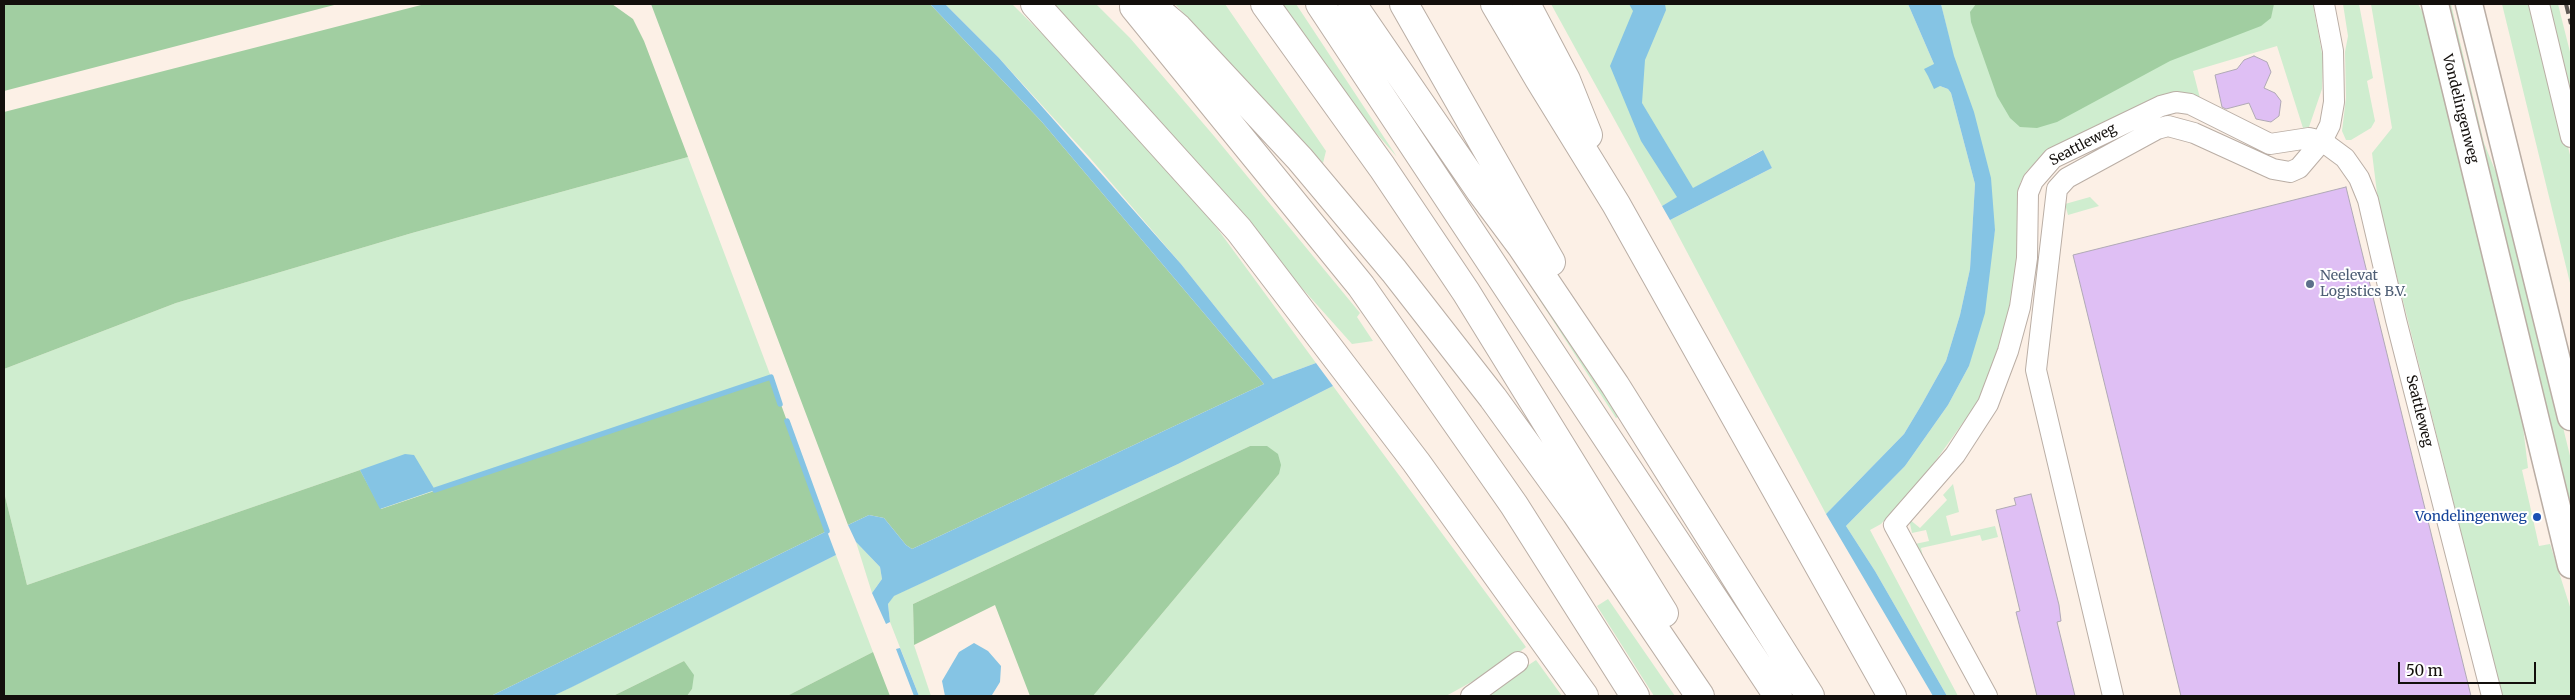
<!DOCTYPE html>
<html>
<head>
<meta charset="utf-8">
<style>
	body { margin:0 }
	#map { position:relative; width:2575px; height:700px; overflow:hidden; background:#fcf0e6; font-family:Merriweather,serif }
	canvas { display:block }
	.frame { position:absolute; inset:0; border:5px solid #130f0c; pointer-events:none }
	.scale { position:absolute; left:2398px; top:662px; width:138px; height:22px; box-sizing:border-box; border:2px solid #130f0c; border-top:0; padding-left:6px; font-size:15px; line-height:18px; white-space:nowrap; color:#130f0c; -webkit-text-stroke:4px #fff; paint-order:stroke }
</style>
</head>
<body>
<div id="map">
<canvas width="2575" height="700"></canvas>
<div class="frame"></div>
<div class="scale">50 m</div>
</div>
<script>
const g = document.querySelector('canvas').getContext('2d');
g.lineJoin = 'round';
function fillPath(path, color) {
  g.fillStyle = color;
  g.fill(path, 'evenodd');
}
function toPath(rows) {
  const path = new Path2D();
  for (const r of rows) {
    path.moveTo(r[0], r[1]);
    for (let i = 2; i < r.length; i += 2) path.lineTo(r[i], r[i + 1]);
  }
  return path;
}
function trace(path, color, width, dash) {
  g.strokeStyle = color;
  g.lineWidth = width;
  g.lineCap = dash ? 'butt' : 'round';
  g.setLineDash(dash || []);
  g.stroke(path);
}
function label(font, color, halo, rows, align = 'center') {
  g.font = font + ' Merriweather,serif';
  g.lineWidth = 4;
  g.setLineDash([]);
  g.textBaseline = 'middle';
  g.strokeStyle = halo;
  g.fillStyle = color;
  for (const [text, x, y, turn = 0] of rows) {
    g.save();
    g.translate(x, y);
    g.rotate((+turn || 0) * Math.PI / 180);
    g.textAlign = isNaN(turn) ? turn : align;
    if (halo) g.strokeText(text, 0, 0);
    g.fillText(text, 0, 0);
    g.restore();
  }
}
const green = toPath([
	[945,4,1012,4,1096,87,1200,205,1316,363,1273,379,1181,264,1090,158,999,58],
	[1048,4,1096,4,1130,38,1214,136,1360,313,1357,317,1373,341,1352,344],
	[1175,4,1225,4,1326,151,1323,163],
	[1276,4,1296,4,1397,157,1327,77],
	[1551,4,1908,4,1934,64,1940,86,1948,89,1951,93,1975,184,1970,269,1960,315,1946,361,1922,404,1904,434,1826,514,1670,220,1772,168,1762,150,1662,206],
	[1941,4,2313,4,2323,59,2322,89,2309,127,2303,128,2277,46,2193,71,2200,98,2188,94,2042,156,2026,172,2020,183,2018,248,2010,306,1992,368,1977,403,1924,477,1881,524,1870,530,1958,696,1947,696,1875,571,1846,526,1905,466,1948,405,1969,366,1995,230],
	[2343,4,2359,4,2373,78,2367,81,2375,121,2371,128,2351,140,2346,140,2342,131,2346,98,2345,52,2348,36],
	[2371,4,2418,4,2427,20,2520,402,2528,468,2522,470,2539,546,2550,544,2571,610,2571,696,2502,696,2378,201,2372,153,2392,128],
	[2446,4,2451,4,2484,143,2508,202,2571,460,2571,520],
	[2502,4,2533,4,2571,159,2571,287],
	[2544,4,2558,4,2571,56,2571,116],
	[688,157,771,377,380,509,360,470,27,585,4,492,4,369,176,303,412,233],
	[1473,197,1622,415,1616,418],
	[2090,197,2099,206,2068,215,2065,204],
	[1333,386,1526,647,1504,664,1446,696,1093,696,1279,474,1250,446,913,604,914,645,931,696,919,696,890,622,888,604,893,596,1178,464],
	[1953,484,1959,512,1946,516,1951,536,1995,526,1998,537,1982,541,1980,535,1921,548,1924,562,1915,544,1929,541,1926,530,1912,533,1909,519,1920,528,1947,500,1943,495],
	[856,542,880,567,882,579,872,593],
	[836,555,873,652,787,696,687,696,692,689,684,661,613,696,553,696],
	[1608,599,1675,696,1654,696,1597,606],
	[1536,660,1562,696,1483,696]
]);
const forest = toPath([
	[4,4,338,4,4,91],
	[425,4,612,4,633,19,644,41,688,157,412,233,176,303,4,369,4,112],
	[651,4,930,4,1042,122,1264,384,912,549,906,545,884,518,869,515,848,525],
	[1976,4,2274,4,2271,18,2261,26,2170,61,2057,122,2037,128,2020,127,2010,118,1997,96,1971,22,1970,12],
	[771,377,827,531,491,696,4,696,4,492,27,585,360,470,381,509],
	[1250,446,1267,446,1278,454,1281,465,1279,474,1093,696,1030,696,995,605,914,645,913,604],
	[873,652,890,696,787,696],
	[684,661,694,675,692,689,687,696,613,696]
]);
const water = toPath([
	[930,4,945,4,999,58,1181,264,1273,379,1316,363,1333,386,1178,464,894,596,888,604,890,622,886,624,872,593,882,579,880,567,856,542,848,525,869,515,884,518,906,545,912,549,1264,384,1042,122],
	[1629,4,1665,4,1666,10,1645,60,1642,103,1693,188,1763,150,1772,168,1670,220,1662,206,1677,197,1641,141,1610,66,1633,11],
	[1908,4,1941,4,1954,56,1974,112,1991,178,1995,230,1985,313,1969,366,1948,405,1905,466,1846,526,1875,571,1947,696,1933,696,1826,514,1904,434,1922,404,1946,361,1960,315,1970,269,1975,184,1951,93,1948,89,1940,86,1934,89,1928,76,1924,69,1934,64],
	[405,454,414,455,435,490,380,509,360,470],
	[827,531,836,555,572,687,553,696,491,696],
	[974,643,988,651,1001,666,1000,682,992,695,987,696,945,696,942,681,959,652],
	[900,648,919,696,914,696,896,649]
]);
const stream = toPath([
	[787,421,827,531],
	[435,490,771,377,780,404]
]);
const building = toPath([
	[2254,56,2267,62,2271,72,2264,88,2275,93,2281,101,2279,116,2271,122,2256,119,2249,103,2226,109,2222,107,2215,75,2237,69,2244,60,2254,56],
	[2346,187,2471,696,2181,696,2073,255,2346,187],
	[2031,494,2059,605,2061,621,2057,622,2075,696,2037,696,2016,612,2020,611,1996,510,2016,505,2014,498,2031,494]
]);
const minor = toPath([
	[2539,4,2571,137],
	[1471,696,1518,662],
	[1987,696,1894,525,1955,455,1988,404,2008,351,2020,307,2027,258,2028,193,2033,181,2053,158,2161,106,2176,102,2190,104,2270,144,2309,138,2322,141,2345,158,2359,178,2368,200,2396,320,2492,696],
	[2113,696,2036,370,2057,189,2067,178,2157,129,2168,126,2194,133,2273,169,2290,172,2299,168,2322,141,2330,125,2334,102,2333,51,2324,4]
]);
const major = toPath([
	[2435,4,2571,565],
	[2469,4,2571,417]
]);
const highway = toPath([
	[1035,4,1239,230,1416,462,1584,696],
	[1150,4,1178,28,1300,159,1394,271,1493,398,1576,513,1700,696],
	[1265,4,1382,167,1466,292,1664,613],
	[1320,4,1778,696],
	[1352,4,1481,192,1522,247,1615,385,1810,696],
	[1404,4,1551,262],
	[1495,4,1539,79,1616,204,1892,696],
	[1526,4,1566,80,1588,135],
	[1134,7,1361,286,1514,505,1635,696]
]);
const rail = toPath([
	[2566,4,2571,24]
]);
const markers = [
	[2310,284,5,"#5c6f8a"],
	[2537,517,5,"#1a4fb4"]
];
const streetNames = [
	["Vondelingenweg",2460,109,76],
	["Seattleweg",2083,145,-28],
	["Seattleweg",2419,411,76]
];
const serviceNames = [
	["Neelevat",2320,276],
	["Logistics B.V.",2320,292]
];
const transitNames = [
	["Vondelingenweg",2527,517]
];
fillPath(green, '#cfedcf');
fillPath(forest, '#a1cea1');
fillPath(water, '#85c4e4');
trace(stream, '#85c4e4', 5.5);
fillPath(building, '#dfbff4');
trace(building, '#b0a9b5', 1);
trace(minor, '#baaea5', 22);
trace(major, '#baaea5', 29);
trace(highway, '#baaea5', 30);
trace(minor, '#fff', 20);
trace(major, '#fff', 26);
trace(highway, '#fff', 28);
trace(rail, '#5e5853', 4, [10, 5]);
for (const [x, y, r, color] of markers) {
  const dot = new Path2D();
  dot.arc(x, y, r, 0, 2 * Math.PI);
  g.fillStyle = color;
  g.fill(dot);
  trace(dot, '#fff', 2);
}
label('14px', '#130f0c', '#fff', streetNames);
label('14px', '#4e5e75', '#fff', serviceNames, 'left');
label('14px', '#164399', '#fff', transitNames, 'right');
</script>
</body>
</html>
